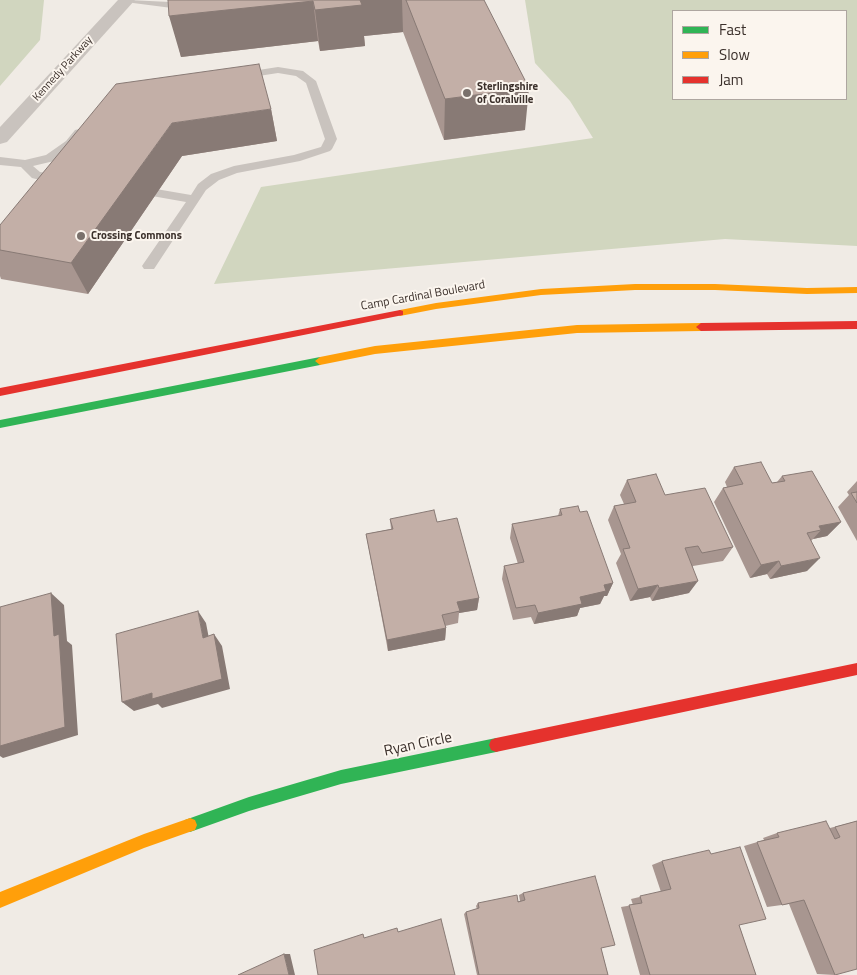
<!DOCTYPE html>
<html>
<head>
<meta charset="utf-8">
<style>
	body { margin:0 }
	#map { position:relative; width:857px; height:975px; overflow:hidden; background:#f0ebe5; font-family:"Titillium Web",sans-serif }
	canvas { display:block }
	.legend { position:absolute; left:672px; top:10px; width:175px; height:90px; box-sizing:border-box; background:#fbf5ee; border:1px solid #aea6a0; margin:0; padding:6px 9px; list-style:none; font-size:15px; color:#3b302b }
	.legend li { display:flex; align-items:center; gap:10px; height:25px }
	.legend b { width:25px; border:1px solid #aea6a0 }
</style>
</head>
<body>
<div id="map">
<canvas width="857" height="975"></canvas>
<ul class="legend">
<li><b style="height:6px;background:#30b455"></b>Fast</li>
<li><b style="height:6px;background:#ff9f0a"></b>Slow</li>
<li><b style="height:6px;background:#e5322d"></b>Jam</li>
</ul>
</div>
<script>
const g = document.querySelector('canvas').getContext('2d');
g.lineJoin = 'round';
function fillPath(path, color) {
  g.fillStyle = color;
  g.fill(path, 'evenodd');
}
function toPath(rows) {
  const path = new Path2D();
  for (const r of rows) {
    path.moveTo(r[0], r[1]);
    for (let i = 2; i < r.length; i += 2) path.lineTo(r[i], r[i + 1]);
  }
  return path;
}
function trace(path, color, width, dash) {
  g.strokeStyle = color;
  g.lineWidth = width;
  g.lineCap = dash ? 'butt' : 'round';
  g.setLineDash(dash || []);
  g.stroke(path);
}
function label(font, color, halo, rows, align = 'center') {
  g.font = font + ' "Titillium Web",sans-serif';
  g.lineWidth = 4;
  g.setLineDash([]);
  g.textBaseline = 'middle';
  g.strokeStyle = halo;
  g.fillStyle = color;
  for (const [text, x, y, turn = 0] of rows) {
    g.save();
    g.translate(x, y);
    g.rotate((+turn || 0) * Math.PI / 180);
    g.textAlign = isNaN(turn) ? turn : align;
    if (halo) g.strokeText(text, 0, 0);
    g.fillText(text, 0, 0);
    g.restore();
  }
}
const green = toPath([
	[0,0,44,0,40,40,0,86],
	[525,0,857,0,857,246,725,239,214,284,261,187,593,138,570,101,535,63],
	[673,11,846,11,846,99,673,99]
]);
const lane = toPath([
	[128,0,170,2,184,0,172,8,133,3,128,0],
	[278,67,303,71,316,81,337,139,332,149,330,151,300,161,237,173,219,180,206,190,154,269,144,269,142,266,144,263,186,202,152,196,150,193,152,190,156,189,191,195,198,184,211,174,234,166,294,155,321,147,325,139,306,83,296,76,278,73,239,79,234,76,239,73,278,67],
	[79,129,85,132,74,145,54,161,33,166,40,172,67,176,69,179,67,182,36,179,32,178,21,167,0,165,0,157,25,160,46,155,66,141,75,130,79,129]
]);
const street = toPath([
	[118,0,135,0,7,142,0,144,0,127,118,0]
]);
const fast = toPath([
	[320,357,325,361,320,365,0,428,0,420,320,357],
	[496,738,501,740,503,745,501,750,496,752,341,784,249,811,190,832,185,830,183,825,185,820,249,797,341,770,496,738]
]);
const slow = toPath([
	[635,284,715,284,807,288,857,287,857,293,807,294,715,290,635,290,541,295,436,309,400,316,395,313,400,310,436,303,541,289,635,284],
	[701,323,706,327,701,331,577,333,375,354,320,365,315,361,320,357,375,346,577,325,701,323],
	[190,818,195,820,197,825,195,830,144,848,0,908,0,892,144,834,190,818]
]);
const jam = toPath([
	[400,310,403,311,403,315,0,396,0,388,400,310],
	[857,321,857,329,701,331,696,327,701,323,857,321],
	[857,663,857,675,496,752,491,750,489,745,491,740,496,738,857,663]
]);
const wall = toPath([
	[168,0,484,0,525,130,444,140,403,32,364,36,365,46,320,51,318,41,181,57],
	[271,109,277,141,182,156,88,294,1,279,0,276,0,225],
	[734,467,772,483,777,482,782,476,841,522,827,536,813,539,811,541,807,571,770,579,767,574,750,578,714,502,723,488,727,487,725,482],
	[627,480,665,495,733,547,723,561,693,566,689,593,652,601,650,597,630,601,616,563,621,554,608,520,614,506,624,504,620,495],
	[857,481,857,541,838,507,849,495,847,492],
	[560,509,613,583,607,596,604,596,600,604,580,608,577,616,534,624,531,617,513,620,502,579,504,566,518,564,510,538,512,524,558,516],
	[390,519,437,522,479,598,477,610,459,613,458,623,445,626,446,628,445,640,388,651,366,534,391,529],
	[857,821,835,975,817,974,789,904,767,907,744,846,764,840,763,838,777,833,830,828],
	[662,861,739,925,756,975,640,975,621,907,633,905,631,899,661,892,652,865],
	[523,893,601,948,608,975,477,975,464,914,466,912,477,909,476,906,478,903,520,901,519,895]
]);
const shadedWall = toPath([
	[359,0,402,0,403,32,364,36,365,46,320,51,315,10],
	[313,1,318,41,181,57,169,16],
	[529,88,525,130,444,140,445,99],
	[271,109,277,141,182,156,88,294,71,263,172,123],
	[841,522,827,536,813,539,821,530,819,526],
	[820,558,807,571,770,579,781,566],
	[779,561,767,574,750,578,761,565],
	[698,581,689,593,652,601,659,588],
	[613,583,607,596,604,596,600,604,580,608,577,616,534,624,538,613,580,597,604,585],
	[658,585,650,597,630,601,638,589],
	[51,593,64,605,67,641,72,645,78,735,3,758,0,756,0,746],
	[479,598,477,610,459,613,457,602],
	[198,611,206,623,211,649,203,638],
	[446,628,445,640,388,651,387,640],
	[214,634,222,646,230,689,162,708,158,704,134,711,122,702,152,693],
	[284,954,290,954,295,975,289,975]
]);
const building = toPath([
	[168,0,360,0,362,5,315,10,313,1,169,16,168,0],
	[406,0,484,0,529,88,445,99,406,0],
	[259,64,271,109,172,123,71,263,0,250,0,225,116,84,259,64],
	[761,462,772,483,785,481,782,476,812,471,841,522,819,526,821,530,807,533,820,558,781,566,779,561,761,565,723,488,743,484,734,467,761,462],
	[656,474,665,495,705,488,733,547,702,553,698,546,685,548,698,581,659,588,658,585,638,589,623,549,630,548,614,506,636,502,627,480,656,474],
	[857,492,857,503,851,493,857,492],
	[578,506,580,512,587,511,613,583,604,585,606,591,580,597,582,604,538,613,535,605,516,608,504,566,524,562,512,524,562,515,560,509,578,506],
	[434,510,437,522,457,518,479,598,457,602,460,611,442,615,446,628,387,640,366,534,393,529,390,519,434,510],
	[51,593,54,636,59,634,65,727,0,746,0,607,51,593],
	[198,611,203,638,214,634,222,679,152,699,152,693,122,702,116,634,198,611],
	[826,821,835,839,840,837,835,827,857,821,857,969,835,975,804,900,782,905,757,842,779,837,777,833,826,821],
	[740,847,766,919,739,925,756,975,650,975,629,905,642,903,640,896,671,889,662,861,709,850,711,854,740,847],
	[595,876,615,945,601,948,608,975,479,975,466,912,479,908,478,903,517,895,518,902,525,900,523,893,595,876],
	[441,919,455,975,318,975,314,950,363,934,364,938,397,928,398,932,441,919],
	[284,954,289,975,238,975,284,954]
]);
const markers = [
	[467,93,5,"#7a716c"],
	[81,236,5,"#7a716c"]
];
const farStreetnames = [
	["Kennedy Parkway",63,69,-48]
];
const farPoinames = [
	["Sterlingshire",477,87],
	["of Coralville",477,100],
	["Crossing Commons",91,236]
];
const streetNames = [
	["Camp Cardinal Boulevard",423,296,-10]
];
const nearStreetnames = [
	["Ryan Circle",418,745,-12]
];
fillPath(green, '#d1d6bf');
fillPath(lane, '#c9c3be');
fillPath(street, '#c9c3be');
fillPath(fast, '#30b455');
fillPath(slow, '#ff9f0a');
fillPath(jam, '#e5322d');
fillPath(wall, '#a89690');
fillPath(shadedWall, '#887a75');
fillPath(building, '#c3afa7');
trace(building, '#887a75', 1);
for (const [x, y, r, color] of markers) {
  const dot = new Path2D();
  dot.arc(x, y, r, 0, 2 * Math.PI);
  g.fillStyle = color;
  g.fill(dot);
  trace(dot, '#fbf5ee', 2);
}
label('11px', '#3b302b', '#fbf5ee', farStreetnames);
label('bold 11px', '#3b302b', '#fbf5ee', farPoinames, 'left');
label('12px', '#3b302b', '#fbf5ee', streetNames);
label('15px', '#3b302b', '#fbf5ee', nearStreetnames);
</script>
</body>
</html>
